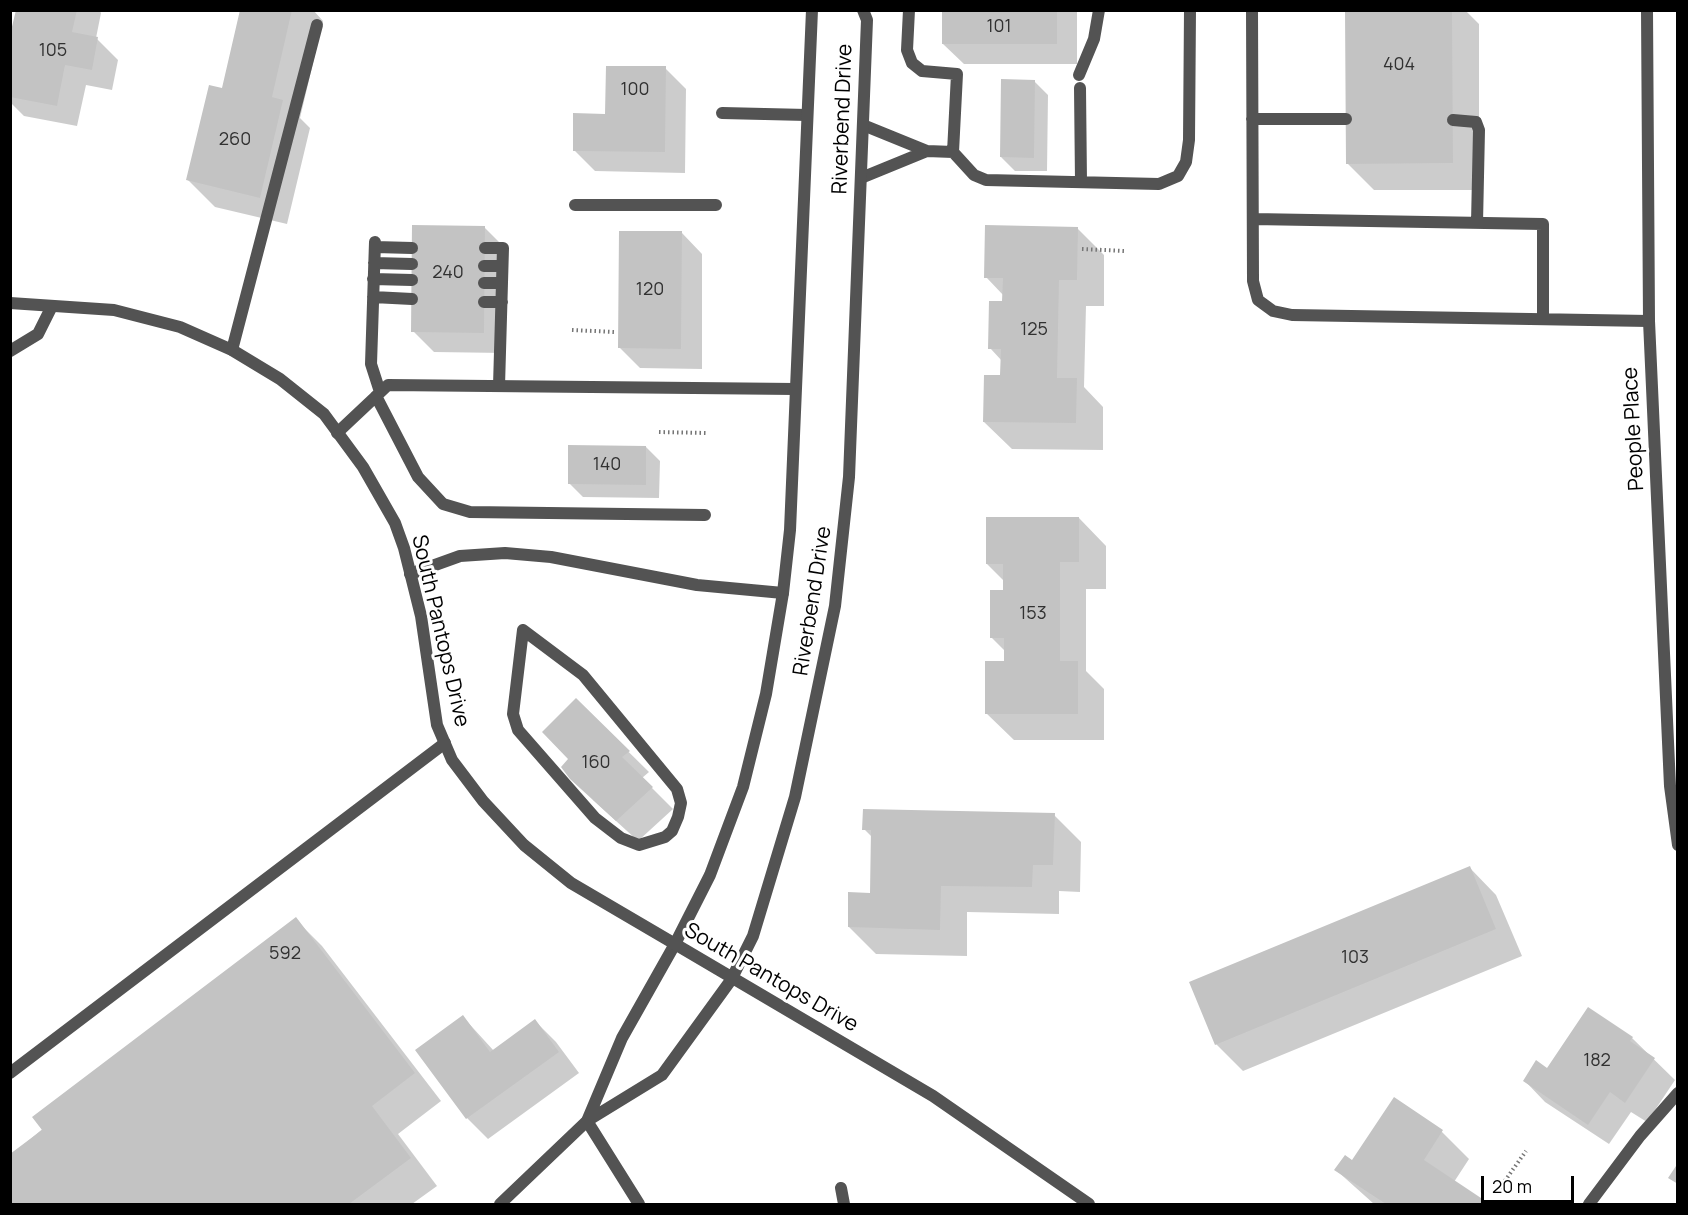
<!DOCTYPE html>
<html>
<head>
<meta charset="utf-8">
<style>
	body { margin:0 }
	#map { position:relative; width:1688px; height:1215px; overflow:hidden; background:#fff; font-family:Manrope,sans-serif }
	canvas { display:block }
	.frame { position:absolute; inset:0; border:12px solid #000; pointer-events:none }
	.scale { position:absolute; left:1481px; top:1176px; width:93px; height:27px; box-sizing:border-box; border:3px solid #000; border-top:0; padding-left:8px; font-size:18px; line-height:21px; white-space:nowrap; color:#000; -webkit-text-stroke:4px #fff; paint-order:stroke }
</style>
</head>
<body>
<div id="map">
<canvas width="1688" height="1215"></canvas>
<div class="frame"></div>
<div class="scale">20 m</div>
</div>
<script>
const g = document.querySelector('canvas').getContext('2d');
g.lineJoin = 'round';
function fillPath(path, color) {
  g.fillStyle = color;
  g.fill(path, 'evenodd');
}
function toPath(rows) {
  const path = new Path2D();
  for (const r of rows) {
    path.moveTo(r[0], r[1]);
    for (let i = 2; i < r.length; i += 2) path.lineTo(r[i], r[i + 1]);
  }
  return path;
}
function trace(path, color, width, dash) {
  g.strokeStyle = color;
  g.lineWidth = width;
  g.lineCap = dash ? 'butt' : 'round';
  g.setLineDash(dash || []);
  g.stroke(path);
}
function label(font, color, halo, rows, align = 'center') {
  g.font = font + ' Manrope,sans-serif';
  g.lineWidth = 6;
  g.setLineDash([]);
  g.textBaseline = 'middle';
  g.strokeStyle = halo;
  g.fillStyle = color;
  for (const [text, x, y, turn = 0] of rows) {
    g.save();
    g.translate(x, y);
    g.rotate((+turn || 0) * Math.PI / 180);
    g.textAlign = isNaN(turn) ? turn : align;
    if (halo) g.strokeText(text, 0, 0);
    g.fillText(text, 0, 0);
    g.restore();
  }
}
const shadow = toPath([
	[17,10,99,10,101,13,96,38,118,60,112,90,86,85,77,126,24,116,10,102,10,43],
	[242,10,313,10,323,21,300,118,310,128,287,224,215,207,188,180,223,90],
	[943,10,1077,10,1077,64,964,64,943,44],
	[1347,10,1465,10,1479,24,1479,190,1374,190,1347,163],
	[665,68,686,89,685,173,595,171,574,150,607,115],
	[1034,81,1048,95,1047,171,1015,171,1001,157],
	[484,227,505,248,504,353,434,352,413,331],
	[1077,228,1104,255,1104,306,1086,306,1084,387,1103,407,1103,450,1012,449,984,422,1002,376,1002,361,990,348,1004,296,986,277],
	[682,233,702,254,702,369,640,368,619,347],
	[646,447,660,461,659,498,583,497,569,483],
	[1079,518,1106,546,1106,589,1086,589,1086,671,1104,689,1104,740,1014,740,986,713,1005,663,1005,651,991,637,1004,592,1004,581,987,564],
	[576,700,649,772,642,778,673,809,638,841,593,800],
	[1054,815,1081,842,1080,892,1059,891,1059,914,967,912,967,956,876,954,849,927,871,895,872,837,864,829],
	[1469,867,1496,895,1522,956,1243,1071,1216,1044],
	[295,919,322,946,441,1101,398,1134,437,1186,412,1204,10,1204,10,1156],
	[1588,1009,1632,1038,1675,1080,1647,1122,1631,1112,1609,1144,1545,1102,1525,1081,1547,1070],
	[463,1017,494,1051,535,1021,556,1042,579,1073,488,1139,467,1118],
	[1395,1100,1442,1132,1469,1159,1454,1182,1487,1204,1374,1204,1336,1170,1352,1162]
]);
const building = toPath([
	[16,10,77,10,72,32,98,37,92,70,65,65,57,106,10,97,10,35],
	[240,10,292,10,272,97,283,100,260,198,186,180,209,85,222,88],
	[942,10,1057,10,1057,44,942,44],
	[1345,10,1452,10,1453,163,1346,164],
	[606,66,666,66,665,152,573,151,573,113,605,114],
	[1001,79,1035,80,1034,158,1000,157],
	[412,225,485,226,484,333,411,332],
	[985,225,1078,227,1077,280,1059,280,1057,378,1077,378,1076,423,983,422,984,375,1000,375,1001,349,988,349,989,301,1002,301,1003,278,984,278],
	[619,231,682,231,681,349,618,348],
	[568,445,646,446,646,485,568,484],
	[986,517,1079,517,1079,562,1060,562,1060,661,1078,661,1078,714,985,714,985,661,1004,661,1004,638,990,638,990,590,1003,590,1003,564,986,564],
	[576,698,630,751,622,757,653,787,616,821,570,779,561,767,568,759,542,732],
	[863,809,1055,813,1053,865,1033,865,1032,887,941,886,940,930,848,927,848,892,870,893,871,830,862,830],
	[1470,866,1496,929,1215,1045,1189,982],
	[296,917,415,1073,372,1106,411,1158,349,1204,10,1204,10,1154,42,1130,32,1117],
	[1588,1007,1633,1037,1630,1041,1655,1058,1625,1103,1610,1092,1588,1125,1523,1081,1536,1060,1547,1068],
	[463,1015,490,1052,535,1019,559,1052,466,1119,415,1050],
	[1394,1097,1443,1130,1424,1160,1490,1204,1386,1204,1334,1170,1345,1155,1352,1160],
	[1678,1163,1678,1184,1668,1178]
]);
const path = toPath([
	[1082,249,1125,251],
	[572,330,615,332],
	[659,432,706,433],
	[1497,1192,1526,1151]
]);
const service = toPath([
	[909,10,907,50,912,63,922,71,957,74,953,152,927,151],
	[1252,10,1253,281,1258,300,1273,311,1292,315,1649,321],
	[1079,75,1094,39,1099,10],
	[1080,88,1081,182],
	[722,113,807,115],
	[1252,119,1346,119],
	[1453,120,1476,122,1479,130,1477,223],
	[953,152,974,175,986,180,1159,184,1178,176,1186,162,1189,140,1190,10],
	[861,178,927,151,863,125],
	[575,205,716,205],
	[1253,219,1543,224,1543,319],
	[375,242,371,364,380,392],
	[375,247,412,248],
	[485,248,503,248,499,386],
	[374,263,412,264],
	[484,266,502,266],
	[373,279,412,280],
	[484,283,502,283],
	[373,297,412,299],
	[484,302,502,302],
	[232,350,317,25],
	[10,351,38,334,52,306],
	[376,396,418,477,443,504,470,512,705,515],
	[337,433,388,385,795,389],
	[410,574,460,556,505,553,551,557,697,585,783,593],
	[523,630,583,675,677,789,681,803,678,817,672,831,665,837,639,845,621,838,595,818,518,730,513,714,523,630],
	[10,1073,445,743],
	[587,1121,639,1204],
	[841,1188,844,1204]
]);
const minor = toPath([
	[1647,10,1649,321,1670,786,1678,845],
	[10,303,114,310,180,327,232,350,280,379,324,414,363,467,395,523,404,548,421,616,437,725,452,760,483,801,524,845,571,883,675,944,622,1038,587,1121],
	[500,1204,587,1121,662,1075,731,980],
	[1589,1204,1640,1136,1678,1093]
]);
const tertiary = toPath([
	[812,10,790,530,783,593,766,694,743,787,710,875,675,944,933,1096,1089,1204],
	[731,980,753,936,795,797,835,606,849,477,867,20,863,10]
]);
const numberNames = [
	["101",999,27],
	["105",53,51],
	["404",1399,65],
	["100",635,90],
	["260",235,140],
	["240",448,273],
	["120",650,290],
	["125",1034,330],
	["140",607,465],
	["153",1033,614],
	["160",596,763],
	["592",285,954],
	["103",1355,958],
	["182",1597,1061]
];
const streetNames = [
	["Riverbend Drive",843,119,-88],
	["People Place",1634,429,-93],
	["Riverbend Drive",813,601,-81],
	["South Pantops Drive",440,631,77],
	["South Pantops Drive",771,978,30]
];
fillPath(shadow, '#0003');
fillPath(building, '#c3c3c3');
trace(path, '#757575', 4, [1.5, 3]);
trace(service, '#535353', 12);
trace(minor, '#535353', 12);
trace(tertiary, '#535353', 12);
label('18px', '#313131', null, numberNames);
label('21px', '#000', '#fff', streetNames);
</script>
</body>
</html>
